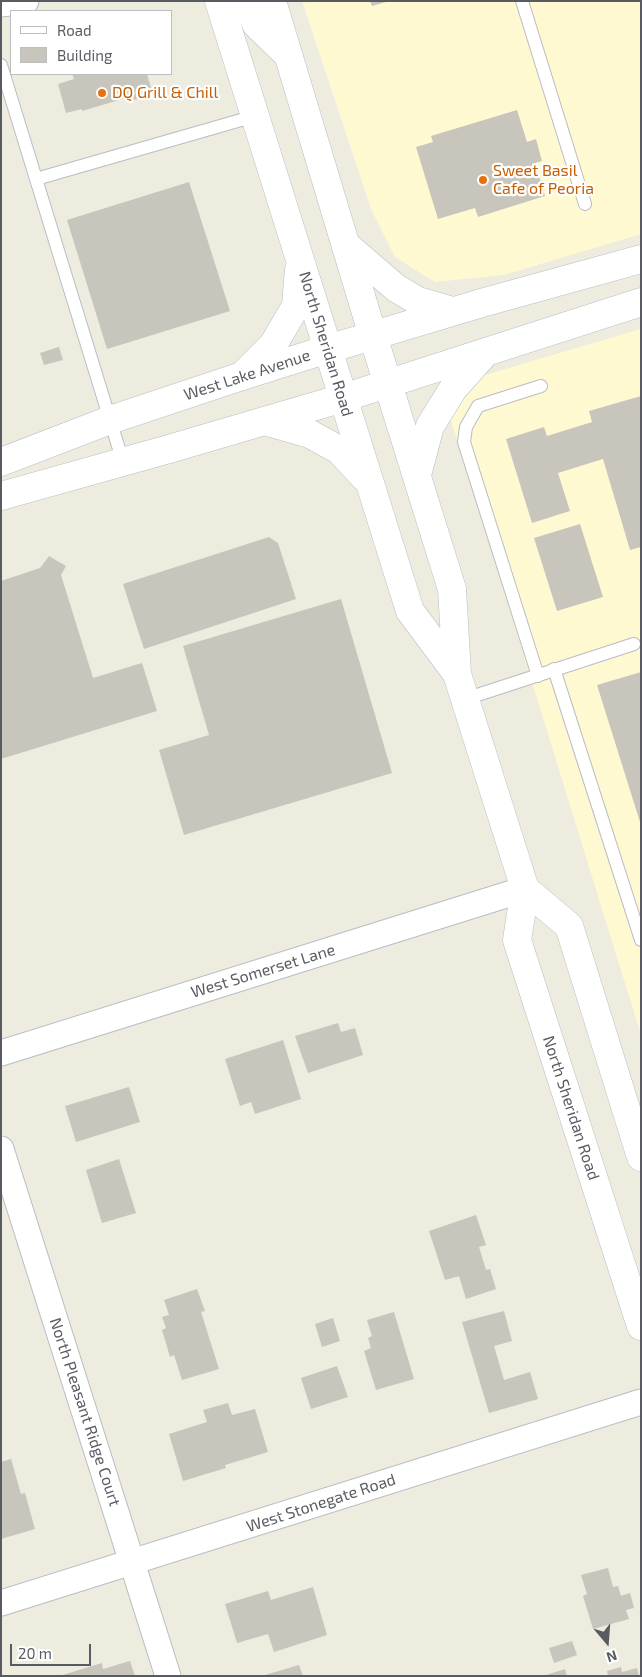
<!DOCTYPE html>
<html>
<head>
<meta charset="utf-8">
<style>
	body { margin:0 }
	#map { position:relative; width:642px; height:1677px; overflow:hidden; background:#edecdf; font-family:"Exo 2",sans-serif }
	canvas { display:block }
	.frame { position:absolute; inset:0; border:2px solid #585c62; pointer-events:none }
	.legend { position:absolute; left:10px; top:10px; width:162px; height:65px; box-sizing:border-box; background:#fff; border:1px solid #bcbec0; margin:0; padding:6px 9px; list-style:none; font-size:15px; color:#585c62 }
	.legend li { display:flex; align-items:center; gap:10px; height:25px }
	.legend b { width:25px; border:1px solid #bcbec0 }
	.north { position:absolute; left:582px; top:1617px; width:50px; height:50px; -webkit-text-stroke:4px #fff; paint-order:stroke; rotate:162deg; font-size:14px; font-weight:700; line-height:20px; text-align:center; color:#585c62 }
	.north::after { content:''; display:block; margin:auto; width:18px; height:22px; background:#585c62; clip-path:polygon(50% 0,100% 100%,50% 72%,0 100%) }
	.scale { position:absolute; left:10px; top:1644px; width:81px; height:22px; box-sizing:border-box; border:2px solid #585c62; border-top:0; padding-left:6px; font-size:15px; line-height:18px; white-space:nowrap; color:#585c62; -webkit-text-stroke:4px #fff; paint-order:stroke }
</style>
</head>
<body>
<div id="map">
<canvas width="642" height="1677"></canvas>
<div class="frame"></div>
<ul class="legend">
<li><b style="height:6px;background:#fff"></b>Road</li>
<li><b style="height:14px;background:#c8c5bc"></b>Building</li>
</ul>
<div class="north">N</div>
<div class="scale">20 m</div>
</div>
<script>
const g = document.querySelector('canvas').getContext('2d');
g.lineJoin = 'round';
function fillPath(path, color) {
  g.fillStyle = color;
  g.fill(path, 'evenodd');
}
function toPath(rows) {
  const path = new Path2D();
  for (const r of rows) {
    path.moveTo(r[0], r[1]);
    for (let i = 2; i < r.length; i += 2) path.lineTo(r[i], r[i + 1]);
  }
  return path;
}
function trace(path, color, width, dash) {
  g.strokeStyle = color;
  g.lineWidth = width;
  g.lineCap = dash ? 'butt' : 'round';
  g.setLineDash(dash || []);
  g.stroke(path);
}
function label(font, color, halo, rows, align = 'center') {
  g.font = font + ' "Exo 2",sans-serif';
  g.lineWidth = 4.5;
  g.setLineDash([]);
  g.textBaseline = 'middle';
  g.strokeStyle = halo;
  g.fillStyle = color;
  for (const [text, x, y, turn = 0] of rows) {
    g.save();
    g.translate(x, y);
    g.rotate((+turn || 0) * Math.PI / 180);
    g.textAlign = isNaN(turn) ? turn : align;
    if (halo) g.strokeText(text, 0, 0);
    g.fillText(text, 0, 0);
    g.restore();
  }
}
const commercial = toPath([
	[302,1,641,1,641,234,504,275,435,282,395,257,371,209],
	[641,329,641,1035,441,388]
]);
const building = toPath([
	[370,1,386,1,386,2,372,6],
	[72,74,147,74,152,91,136,95,137,99,127,102,126,98,82,111,82,109,66,113,58,84,74,79],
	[517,110,527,142,536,139,542,161,535,163,545,196,478,217,475,208,438,219,416,147,433,142,431,136],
	[189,182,230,311,107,349,67,220],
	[59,347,63,360,44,365,40,353],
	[641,396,641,547,630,550,603,459,558,473,570,511,532,523,506,439,544,427,547,436,592,422,589,411],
	[580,524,603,597,557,611,534,538],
	[269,537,278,543,296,599,144,649,123,584],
	[49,556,66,566,61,575,93,678,142,663,157,711,1,759,1,581,40,568],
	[341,599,392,773,184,835,159,750,209,735,183,646],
	[641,672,641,822,640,822,597,685],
	[338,1023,341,1032,355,1028,363,1055,308,1073,295,1036],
	[283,1040,301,1099,255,1114,251,1102,240,1106,225,1059],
	[129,1087,140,1122,76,1142,65,1106],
	[119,1159,136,1213,102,1223,86,1170],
	[476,1215,486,1245,479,1247,486,1270,490,1269,496,1289,466,1299,459,1276,445,1280,429,1231],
	[197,1289,205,1311,201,1312,219,1369,182,1380,174,1355,170,1357,162,1330,166,1328,162,1317,169,1315,164,1300],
	[504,1311,512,1341,494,1346,504,1380,530,1372,538,1399,489,1413,462,1322],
	[394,1312,414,1379,376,1390,364,1351,371,1348,368,1338,372,1336,367,1320],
	[333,1318,340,1341,322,1347,315,1324],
	[337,1366,348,1397,311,1409,301,1378],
	[228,1403,232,1415,255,1409,268,1452,225,1465,226,1468,183,1481,169,1434,207,1422,203,1410],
	[11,1459,21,1494,25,1493,35,1529,1,1539,1,1462],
	[608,1568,613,1587,618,1586,621,1596,630,1593,634,1608,626,1610,629,1619,593,1629,583,1596,587,1594,581,1575],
	[313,1587,327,1635,274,1652,268,1634,237,1643,225,1604,268,1591,271,1600],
	[572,1641,577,1655,554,1663,549,1648],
	[130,1661,135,1676,59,1676,102,1663,103,1669],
	[299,1665,303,1676,265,1676,265,1675],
	[621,1667,622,1672,637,1668,639,1676,608,1676,607,1671],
	[565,1669,567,1676,546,1676,546,1675]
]);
const service = toPath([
	[522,1,585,204],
	[1,65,123,462],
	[36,179,255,116],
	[554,669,641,940],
	[538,676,464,442,466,427,478,406,541,386],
	[465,699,634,644]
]);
const minor = toPath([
	[1,4,26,1],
	[1,1053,525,889],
	[1,1149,168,1676],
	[1,1603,641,1402]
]);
const tertiary = toPath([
	[1,462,110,420,242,376,328,349],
	[1,496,169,449,343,398]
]);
const secondary = toPath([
	[219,1,410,611,457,674],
	[247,1,256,24,288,55],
	[272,1,373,336,452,589,457,674,525,889,517,940,641,1326],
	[346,245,396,288,418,301,452,311],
	[328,349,485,302,641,259],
	[242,376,273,345,296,306,299,270],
	[343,398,641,302],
	[265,421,310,434,339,450,365,478],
	[417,475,430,426,453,389,485,353],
	[525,889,569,926,641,1157]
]);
const markers = [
	[102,93,5,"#e8710a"],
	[483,180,5,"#e8710a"]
];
const foodNames = [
	["DQ Grill & Chill",112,93],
	["Sweet Basil",493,171],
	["Cafe of Peoria",493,189]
];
const streetNames = [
	["North Sheridan Road",326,344,73],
	["West Lake Avenue",247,375,-18],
	["West Somerset Lane",263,971,-17],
	["North Sheridan Road",571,1108,72],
	["North Pleasant Ridge Court",85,1412,72],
	["West Stonegate Road",321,1503,-18]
];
fillPath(commercial, '#fff9d2');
fillPath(building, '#c8c5bc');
trace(service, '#babcc3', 14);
trace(minor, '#babcc3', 27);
trace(tertiary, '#babcc3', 29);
trace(secondary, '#babdc5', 29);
trace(service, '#fff', 12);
trace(minor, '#fff', 25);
trace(tertiary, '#fff', 28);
trace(secondary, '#fff', 28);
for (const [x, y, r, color] of markers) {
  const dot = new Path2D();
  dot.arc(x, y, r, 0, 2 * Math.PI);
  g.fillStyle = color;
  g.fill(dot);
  trace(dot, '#fff', 2);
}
label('16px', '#c56008', '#fff', foodNames, 'left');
label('16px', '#585c62', '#fff', streetNames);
</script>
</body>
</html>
